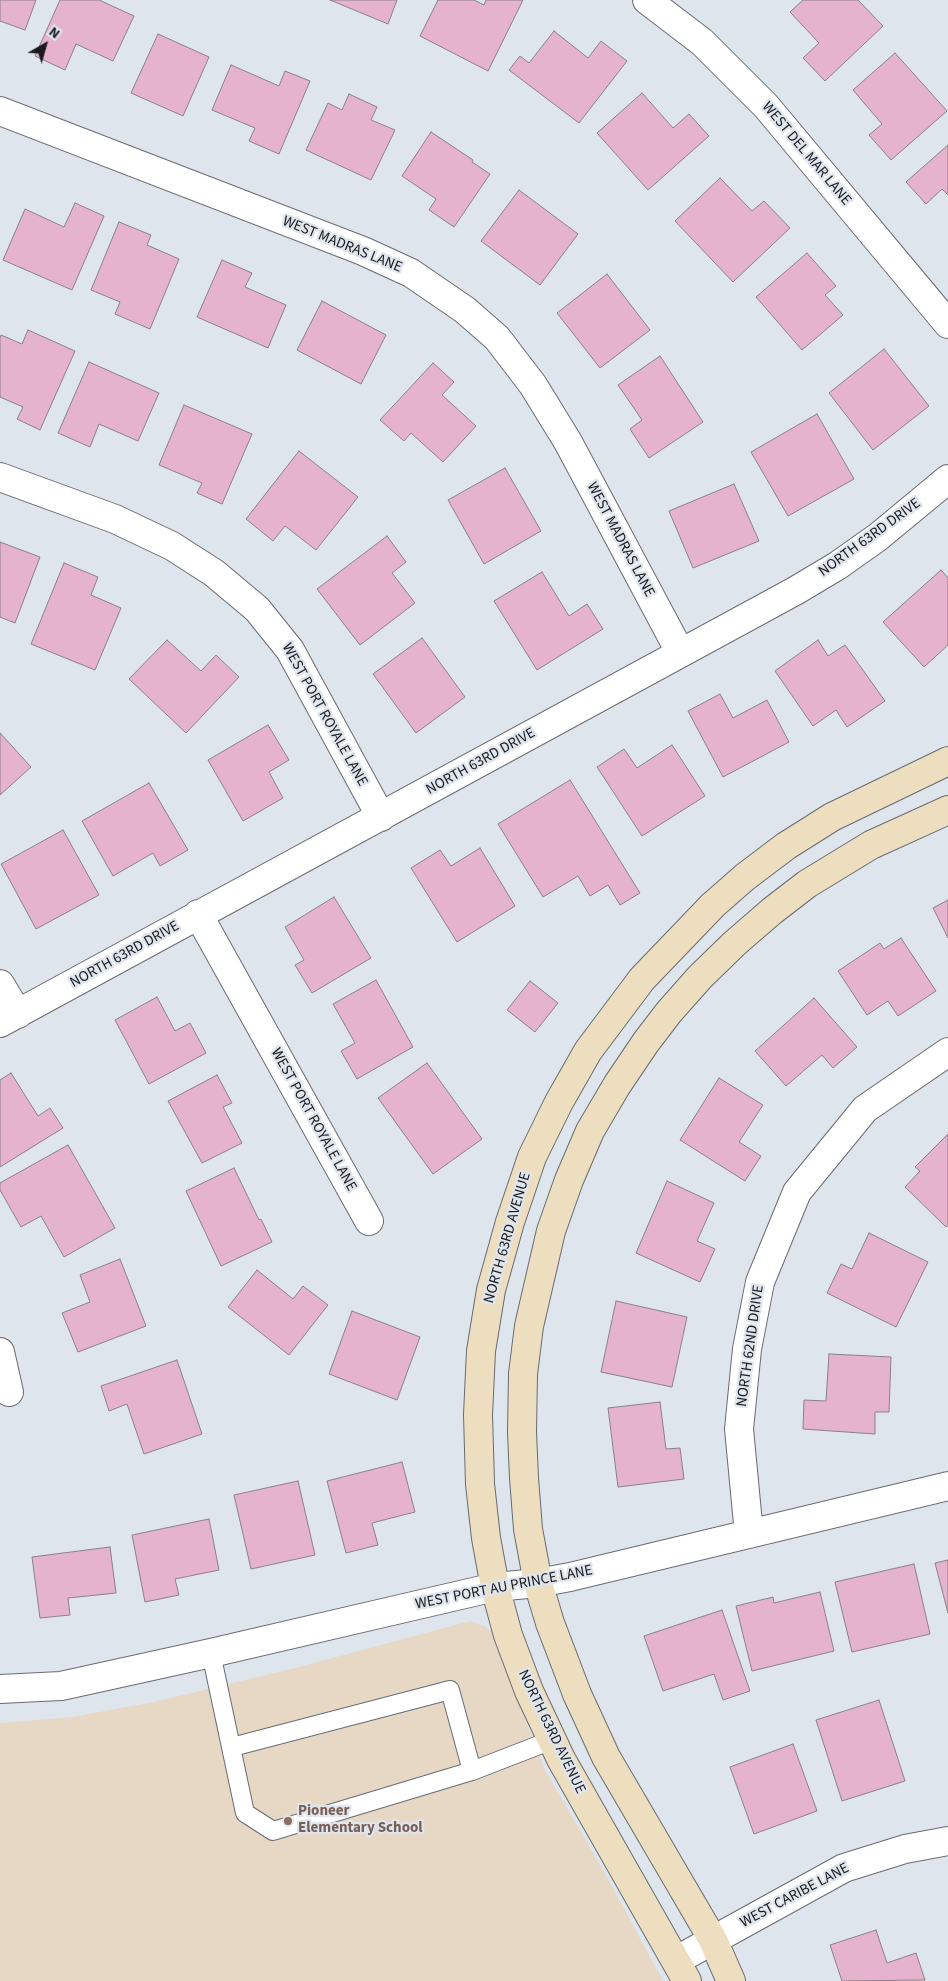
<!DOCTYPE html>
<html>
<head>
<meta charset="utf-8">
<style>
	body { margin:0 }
	#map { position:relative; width:948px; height:1981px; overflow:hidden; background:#dfe5ec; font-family:"Source Sans 3",sans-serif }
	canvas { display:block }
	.north { position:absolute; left:20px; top:20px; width:50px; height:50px; -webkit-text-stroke:4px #dfe5ec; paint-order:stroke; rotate:38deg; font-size:14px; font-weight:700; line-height:20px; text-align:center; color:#181a1d }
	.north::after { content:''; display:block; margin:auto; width:18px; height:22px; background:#181a1d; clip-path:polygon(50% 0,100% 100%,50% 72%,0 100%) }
</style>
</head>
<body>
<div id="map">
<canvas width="948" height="1981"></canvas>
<div class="north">N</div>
</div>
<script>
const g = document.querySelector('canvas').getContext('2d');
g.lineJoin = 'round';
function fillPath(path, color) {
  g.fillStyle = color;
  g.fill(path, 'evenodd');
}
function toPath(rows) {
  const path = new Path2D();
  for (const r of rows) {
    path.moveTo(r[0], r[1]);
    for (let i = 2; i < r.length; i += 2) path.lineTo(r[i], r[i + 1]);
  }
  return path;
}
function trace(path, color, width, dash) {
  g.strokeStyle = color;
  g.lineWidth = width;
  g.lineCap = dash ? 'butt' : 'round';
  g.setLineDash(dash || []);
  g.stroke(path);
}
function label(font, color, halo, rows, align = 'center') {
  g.font = font + ' "Source Sans 3",sans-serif';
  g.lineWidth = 4.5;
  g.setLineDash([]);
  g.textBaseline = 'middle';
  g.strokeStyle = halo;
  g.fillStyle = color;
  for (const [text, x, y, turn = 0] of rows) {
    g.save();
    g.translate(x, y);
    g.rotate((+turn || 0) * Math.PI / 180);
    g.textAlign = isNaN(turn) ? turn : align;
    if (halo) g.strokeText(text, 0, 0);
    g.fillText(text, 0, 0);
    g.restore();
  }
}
const education = toPath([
	[470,1621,485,1626,491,1632,544,1768,606,1875,663,1981,0,1981,0,1723,72,1717,154,1702,299,1667]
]);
const building = toPath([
	[0,0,36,0,25,30,0,21,0,0],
	[60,0,99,0,134,16,113,61,76,44,65,70,35,56,60,0],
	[330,0,397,0,388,24,330,0],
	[438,0,474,0,484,5,486,0,523,0,488,71,420,36,438,0],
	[803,0,858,0,883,26,825,81,803,58,819,43,790,12,803,0],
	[554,31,588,58,601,41,627,61,579,123,509,70,520,56,529,63,554,31],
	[158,34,209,57,183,116,131,93,158,34],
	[895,53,947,111,891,160,869,135,882,124,853,90,895,53],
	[231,65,279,86,285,71,310,81,279,154,249,141,255,128,212,110,231,65],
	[642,93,673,128,689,114,709,136,648,190,597,133,642,93],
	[349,94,377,107,371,120,395,130,371,180,306,150,328,103,342,110,349,94],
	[431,132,473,160,472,162,490,174,454,227,429,210,436,199,402,176,431,132],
	[948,145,948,195,942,189,926,204,906,182,948,145],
	[720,178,752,211,764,201,790,228,733,282,675,221,720,178],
	[519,190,578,234,540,285,481,241,519,190],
	[75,203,104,216,72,290,3,260,25,209,64,227,75,203],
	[119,222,151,235,147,245,179,259,150,329,115,314,120,302,91,290,119,222],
	[807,253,836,286,825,295,843,315,802,350,756,297,807,253],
	[222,260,252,273,245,287,286,305,268,348,197,317,222,260],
	[607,274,650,330,600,368,557,313,607,274],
	[322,301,386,335,361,384,297,350,322,301],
	[28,330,75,351,40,430,17,419,23,407,0,397,0,338,1,335,22,344,28,330],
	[884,349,929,406,873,450,829,393,884,349],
	[660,356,703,422,649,458,630,429,642,420,618,385,660,356],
	[89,362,159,393,138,441,99,424,90,447,58,433,89,362],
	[433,363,454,382,442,395,476,426,443,462,411,433,404,441,380,420,433,363],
	[184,405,252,434,222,504,197,493,202,483,159,465,184,405],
	[817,414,854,479,788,516,751,452,817,414],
	[299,451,358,497,316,550,285,526,273,541,246,519,299,451],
	[505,468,541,531,484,564,448,500,505,468],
	[734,484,759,541,693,568,669,511,734,484],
	[387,536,406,562,392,573,415,603,360,645,317,589,387,536],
	[0,542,40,557,15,623,0,617,0,542],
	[64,563,98,577,91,595,121,608,95,670,31,644,64,563],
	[941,570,948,578,948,645,924,667,883,622,941,570],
	[542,572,569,616,587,604,603,629,537,670,494,601,542,572],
	[422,638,465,697,416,733,373,674,422,638],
	[167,640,201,671,216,655,239,677,186,733,129,679,167,640],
	[818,640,828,656,845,645,885,701,847,727,836,710,813,726,775,671,818,640],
	[720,694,733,718,767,700,789,742,723,777,688,711,720,694],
	[268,725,289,760,269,772,283,798,243,821,208,760,268,725],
	[0,733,31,767,0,795,0,733],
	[672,745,705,796,642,836,597,767,624,749,637,768,672,745],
	[570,780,640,893,620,905,608,885,590,896,578,876,543,897,498,824,570,780],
	[149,783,188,850,160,866,153,853,113,876,82,821,149,783],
	[63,830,99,895,36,929,1,864,63,830],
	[480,848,515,906,457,942,411,868,440,850,451,866,480,848],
	[334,897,371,958,312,993,295,965,304,960,285,927,334,897],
	[948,900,948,938,933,908,948,900],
	[901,938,936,991,898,1016,888,1001,867,1015,838,971,880,943,884,949,901,938],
	[376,980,413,1047,357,1079,341,1051,355,1043,333,1004,376,980],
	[530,981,558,1003,535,1032,507,1010,530,981],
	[157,997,175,1031,190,1023,206,1053,149,1084,115,1020,157,997],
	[814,998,857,1047,833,1068,822,1055,786,1086,755,1051,814,998],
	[427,1063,482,1139,433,1174,378,1098,427,1063],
	[11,1073,38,1116,50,1108,63,1128,0,1167,0,1080,11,1073],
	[217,1075,232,1103,223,1107,242,1143,202,1163,168,1101,217,1075],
	[719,1078,763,1105,739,1142,761,1156,745,1181,680,1140,719,1078],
	[948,1134,948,1225,946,1227,905,1187,920,1171,915,1167,948,1134],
	[68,1145,115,1228,64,1257,41,1216,21,1227,0,1190,0,1183,68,1145],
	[234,1168,259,1220,261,1219,272,1242,221,1266,186,1191,234,1168],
	[667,1181,714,1203,697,1241,715,1249,700,1282,636,1253,667,1181],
	[869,1233,928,1262,896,1327,827,1293,841,1264,852,1269,869,1233],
	[120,1259,146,1326,78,1352,62,1313,90,1302,80,1275,120,1259],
	[257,1270,293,1299,303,1286,328,1305,289,1355,228,1307,257,1270],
	[616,1301,687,1317,672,1387,601,1372,616,1301],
	[352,1311,420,1337,397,1400,329,1374,352,1311],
	[829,1354,891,1357,889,1412,875,1412,875,1434,803,1429,804,1400,826,1401,829,1354],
	[177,1360,202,1434,144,1454,127,1404,109,1411,101,1386,177,1360],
	[660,1402,666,1449,680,1448,684,1479,618,1487,608,1408,660,1402],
	[402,1462,415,1512,372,1523,378,1545,346,1553,327,1481,402,1462],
	[298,1481,315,1555,251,1569,234,1495,298,1481],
	[209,1519,219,1570,175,1579,179,1595,145,1602,132,1535,209,1519],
	[110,1547,116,1593,68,1598,70,1615,40,1618,32,1557,110,1547],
	[948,1560,948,1613,935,1563,948,1560],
	[914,1564,930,1634,852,1652,835,1582,914,1564],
	[820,1592,834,1651,752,1671,736,1606,773,1597,774,1603,820,1592],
	[722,1610,750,1691,723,1700,714,1674,663,1691,644,1636,722,1610],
	[879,1700,905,1781,842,1801,816,1720,879,1700],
	[793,1744,817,1811,754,1834,730,1767,793,1744],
	[876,1930,887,1963,916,1953,925,1980,842,1981,830,1945,876,1930]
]);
const lane = toPath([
	[211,1653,245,1813,273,1831,472,1771,552,1740],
	[232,1747,450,1690,472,1771]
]);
const street = toPath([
	[647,0,702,42,766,106,948,324],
	[0,111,363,251,411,273,465,310,497,338,533,385,568,442,680,652],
	[0,477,115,519,172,546,214,573,257,609,290,650,381,817],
	[198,914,369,1221],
	[0,984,18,1014],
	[0,1023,795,591,837,566,878,537,948,479],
	[0,1352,9,1392],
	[749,1534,739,1429,747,1349,760,1282,797,1192,865,1109,948,1052],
	[0,1689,61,1686,211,1653,495,1587,538,1583,570,1577,948,1486],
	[677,1960,844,1868,905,1849,948,1841]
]);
const secondary = toPath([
	[687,1981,561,1759,529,1691,508,1635,495,1587,486,1538,480,1484,478,1415,481,1351,491,1290,510,1222,532,1157,559,1102,588,1051,642,979,713,905,745,877,786,846,832,817,948,761],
	[731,1981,713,1940,606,1757,577,1694,550,1623,538,1583,528,1529,524,1478,522,1432,523,1374,529,1326,551,1231,569,1180,590,1131,617,1085,646,1042,669,1012,700,977,735,943,772,911,807,884,871,845,948,810]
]);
const markers = [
	[288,1821,5,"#8d6e63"]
];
const streetNames = [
	["WEST DEL MAR LANE",806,154,50],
	["WEST MADRAS LANE",342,245,22],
	["NORTH 63RD DRIVE",870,538,-36],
	["WEST MADRAS LANE",620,540,62],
	["WEST PORT ROYALE LANE",324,715,61],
	["NORTH 63RD DRIVE",481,762,-29],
	["NORTH 63RD DRIVE",125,955,-29],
	["WEST PORT ROYALE LANE",313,1120,61],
	["NORTH 63RD AVENUE",508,1238,-74],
	["NORTH 62ND DRIVE",751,1346,-82],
	["WEST PORT AU PRINCE LANE",504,1588,-11],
	["NORTH 63RD AVENUE",551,1732,64],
	["WEST CARIBE LANE",795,1896,-28]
];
const educationNames = [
	["Pioneer",298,1812],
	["Elementary School",298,1829]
];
fillPath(education, '#e7d8c5');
fillPath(building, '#e6b3cf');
trace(building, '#898185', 1);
trace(lane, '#676c72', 20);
trace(street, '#676c72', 30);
trace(secondary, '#676c72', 30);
trace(lane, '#fff', 18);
trace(street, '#fff', 28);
trace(secondary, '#eedec0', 28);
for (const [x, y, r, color] of markers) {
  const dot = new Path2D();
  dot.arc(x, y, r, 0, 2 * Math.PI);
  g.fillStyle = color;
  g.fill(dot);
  trace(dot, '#dfe5ec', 2);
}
label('15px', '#181a1d', '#dfe5ec', streetNames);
label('bold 15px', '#785e54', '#dfe5ec', educationNames, 'left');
</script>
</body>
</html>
